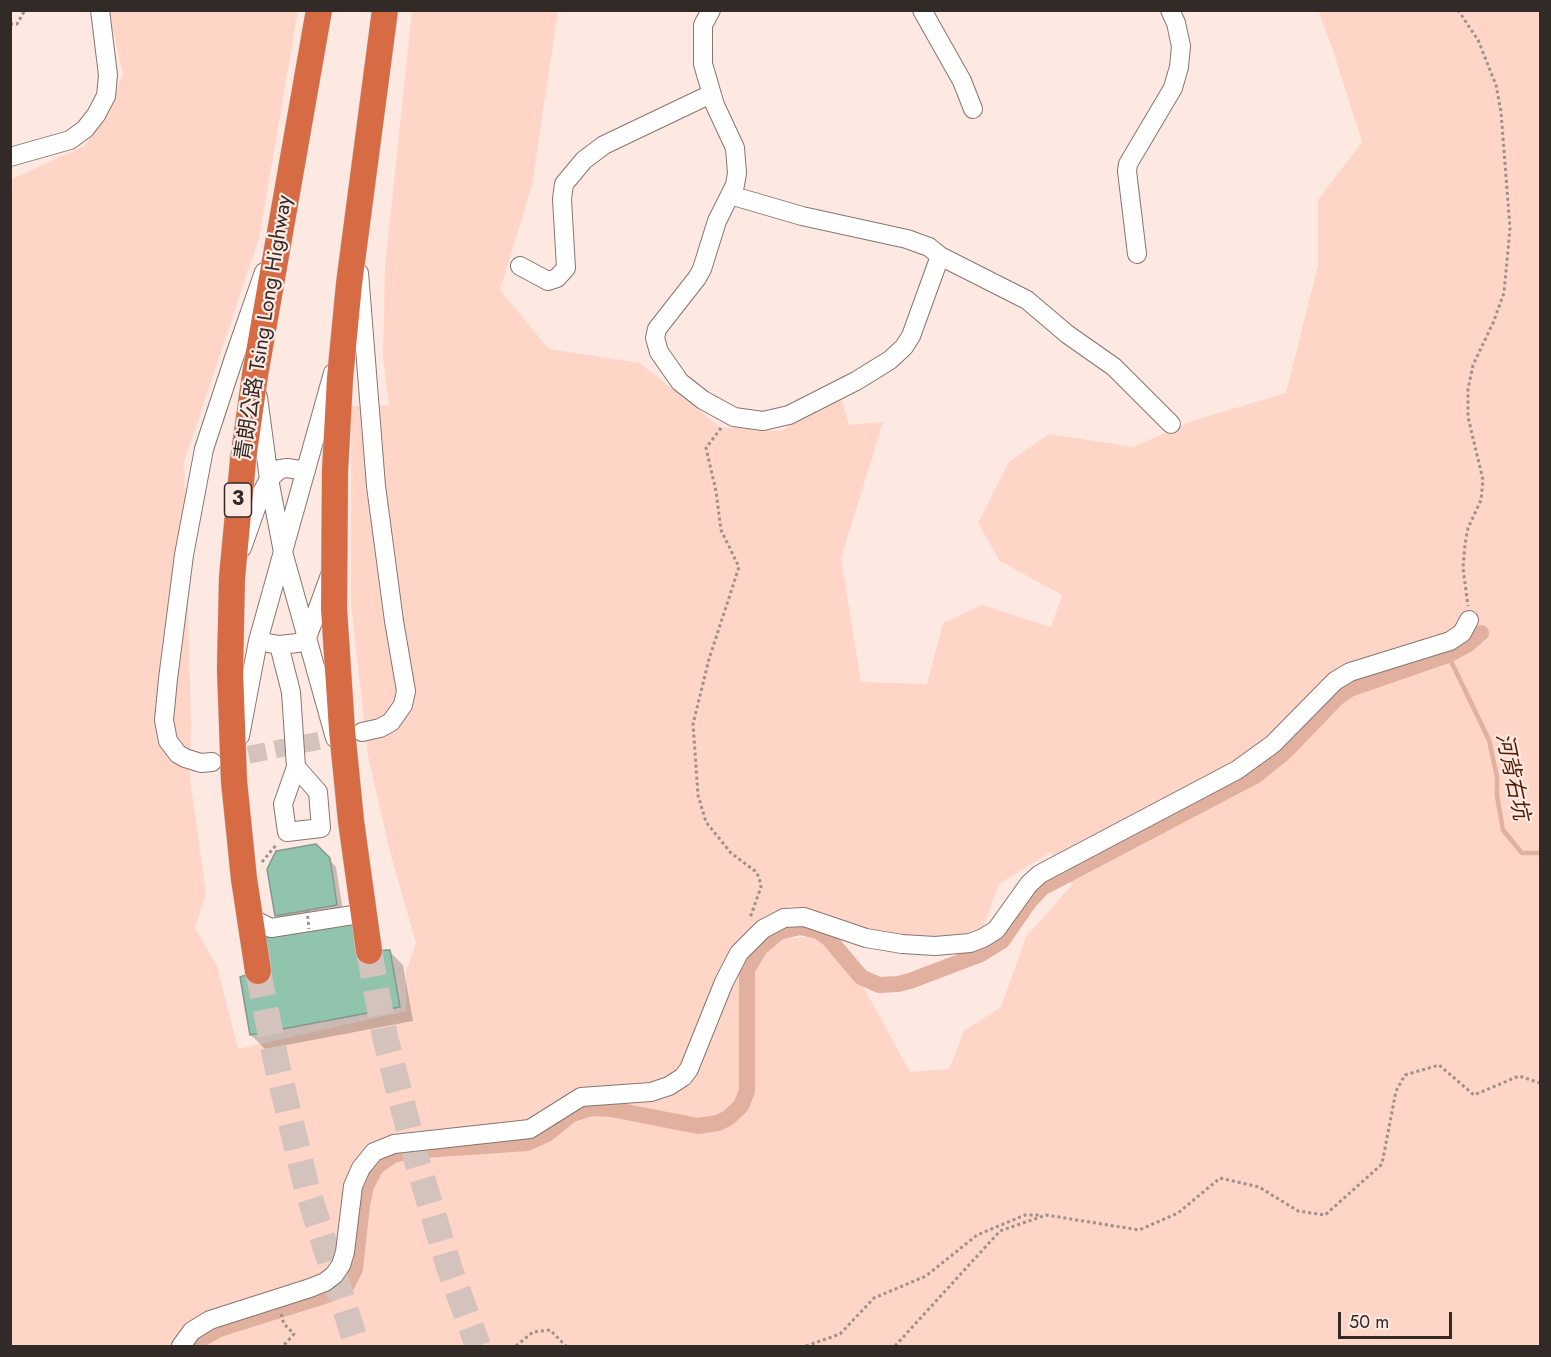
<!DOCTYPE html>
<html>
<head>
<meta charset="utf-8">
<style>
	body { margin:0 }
	#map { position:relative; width:1551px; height:1357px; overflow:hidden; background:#fde9e2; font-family:Jost,sans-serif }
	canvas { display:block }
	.frame { position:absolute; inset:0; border:12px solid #312a27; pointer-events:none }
	.scale { position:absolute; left:1338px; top:1312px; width:114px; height:27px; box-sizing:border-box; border:3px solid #312a27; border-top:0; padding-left:8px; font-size:18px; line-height:21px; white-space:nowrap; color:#312a27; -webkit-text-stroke:4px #fde9e2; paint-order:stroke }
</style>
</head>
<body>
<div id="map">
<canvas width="1551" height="1357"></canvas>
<div class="frame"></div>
<div class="scale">50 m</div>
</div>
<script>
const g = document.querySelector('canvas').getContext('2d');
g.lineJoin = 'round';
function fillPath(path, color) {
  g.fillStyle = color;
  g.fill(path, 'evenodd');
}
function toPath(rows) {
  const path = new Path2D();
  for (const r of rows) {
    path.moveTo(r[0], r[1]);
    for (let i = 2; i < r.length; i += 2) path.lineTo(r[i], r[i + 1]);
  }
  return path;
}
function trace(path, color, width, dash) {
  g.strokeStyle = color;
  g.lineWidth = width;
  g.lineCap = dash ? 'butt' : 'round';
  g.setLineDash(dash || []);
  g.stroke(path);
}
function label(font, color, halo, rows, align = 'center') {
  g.font = font + ' Jost,"Noto Sans TC",sans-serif';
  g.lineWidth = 4.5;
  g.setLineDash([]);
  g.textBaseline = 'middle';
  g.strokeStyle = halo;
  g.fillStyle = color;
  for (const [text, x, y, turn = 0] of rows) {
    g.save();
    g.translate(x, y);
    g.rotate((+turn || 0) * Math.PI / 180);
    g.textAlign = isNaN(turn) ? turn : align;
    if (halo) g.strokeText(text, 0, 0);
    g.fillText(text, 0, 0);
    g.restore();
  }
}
const green = toPath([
	[109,11,298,11,259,238,184,462,191,724,190,779,206,893,195,928,217,966,238,1049,406,1011,406,971,416,943,390,852,368,755,351,604,351,406,389,405,383,358,385,268,412,11,558,11,532,185,500,290,549,349,640,363,720,427,782,431,838,387,849,425,883,422,841,558,861,682,927,684,943,623,982,605,1051,627,1062,595,1000,561,978,523,1009,462,1049,434,1133,447,1195,420,1286,393,1318,265,1318,200,1362,142,1332,47,1318,11,1540,11,1540,1346,11,1346,10,180,86,145,123,75],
	[1051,852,1072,885,1026,937,1001,1007,964,1031,949,1069,910,1072,863,986,814,936,786,939,788,905,927,949,983,928,999,884]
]);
const shadow = toPath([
	[315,845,336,867,343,911,283,922,276,915],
	[389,951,403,965,413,1021,265,1049,251,1035,370,952]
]);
const stream = toPath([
	[1448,655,1489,740,1497,777,1497,796,1503,830,1522,853,1540,853]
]);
const canal = toPath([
	[196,1346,203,1338,219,1329,330,1294,347,1285,355,1269,362,1205,366,1186,376,1167,393,1155,409,1151,527,1143,547,1134,572,1114,591,1108,611,1109,698,1126,718,1123,728,1118,741,1106,747,1091,747,970,760,948,779,932,800,927,818,931,829,939,861,977,879,985,898,984,910,981,981,954,1002,941,1029,902,1042,888,1255,776,1284,753,1337,698,1350,689,1448,655,1467,645,1481,633]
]);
const building = toPath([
	[316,844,330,858,337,905,275,916,267,869,276,851,316,844],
	[354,921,360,951,390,950,400,1007,250,1035,240,977,268,968,263,938,354,921]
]);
const minorTunnel = toPath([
	[222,760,348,735]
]);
const highwayTunnel = toPath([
	[369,951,385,1037,417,1161,449,1267,478,1346],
	[258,971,276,1061,307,1189,357,1346]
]);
const path = toPath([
	[1458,10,1478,40,1496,85,1501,112,1510,228,1504,293,1493,323,1473,365,1468,389,1468,417,1483,480,1481,500,1468,528,1465,544,1463,568,1468,606],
	[10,24,17,24,25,10],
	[721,428,706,448,716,491,721,530,739,567,709,659,693,724,698,795,706,822,731,853,755,871,759,877,761,887,750,918],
	[262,862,277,844],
	[281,1314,284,1324,294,1334,283,1346],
	[516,1346,533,1332,550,1330,566,1346],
	[806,1346,840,1334,874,1298,926,1276,977,1235,1025,1215,1041,1215],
	[895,1346,1000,1231,1046,1215,1139,1230,1178,1213,1220,1178,1259,1187,1298,1211,1325,1215,1382,1164,1396,1091,1405,1075,1439,1065,1474,1095,1519,1076,1540,1083]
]);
const minor = toPath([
	[711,10,703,25,703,64,715,105,735,148,737,173,735,185,717,221,702,269,697,278,657,329,655,338,659,352,680,382,703,400,734,417,763,421,789,415,856,381,890,360,904,347,911,336,940,256],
	[922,10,962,81,973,109],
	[10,157,70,140,85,129,96,115,106,96,108,75,100,10],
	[730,195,802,216,907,239,929,247,940,256,1027,300,1067,334,1114,367,1171,424],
	[1137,254,1127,171,1128,164,1173,88,1179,67,1181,46,1176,23,1170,10],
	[520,266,548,281,557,278,566,268,562,199,564,184,584,160,604,145,711,94],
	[359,273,376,486,394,621,406,691,403,705,391,722,380,728,362,732],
	[258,397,269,479,283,552,335,738],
	[242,548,261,494,269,479,280,469,287,468,306,471],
	[268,643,279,645,298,643,307,638,330,575],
	[279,645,291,692,296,767,283,804,287,832,321,828,318,792,296,767],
	[240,736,258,641,333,373],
	[212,762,201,763,185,758,178,754,168,741,164,720,168,679,184,555,204,449,234,358,264,272],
	[249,917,271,928,353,915,362,907],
	[181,1346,192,1331,210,1320,310,1288,325,1282,334,1275,341,1265,345,1252,353,1186,361,1168,374,1152,394,1144,530,1129,581,1097,651,1092,669,1086,683,1077,689,1069,724,982,739,953,763,929,784,918,804,917,866,938,902,944,935,946,970,943,983,938,996,930,1029,884,1040,874,1237,770,1273,744,1335,681,1350,672,1450,641,1462,633,1469,620]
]);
const highway = toPath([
	[369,951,351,821,342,730,334,609,335,471,340,378,349,284,385,10],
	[258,971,244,879,234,781,230,669,232,578,243,460,255,375,319,10]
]);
const pathBridge = toPath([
	[307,910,309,929]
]);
const shields = [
	[238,500,27]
];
const shieldNames = [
	["3",238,500]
];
const streetNames = [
	["青朗公路 Tsing Long Highway",265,328,-81]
];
const waterNames = [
	["河背右坑",1511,777,78]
];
fillPath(green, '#fed5c6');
fillPath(shadow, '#0003');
trace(stream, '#e1b09e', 4.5);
trace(canal, '#e1b09e', 16);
fillPath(building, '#91c4ad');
trace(building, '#85978e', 1.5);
trace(minorTunnel, '#d4c3bd', 18, [18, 9]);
trace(highwayTunnel, '#d4c3bd', 26, [26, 13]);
trace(minor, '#87756f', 20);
trace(highway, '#d2d0cf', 27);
trace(path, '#9e908b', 3, [3, 3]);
trace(minor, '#fff', 18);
trace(highway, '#d76b43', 26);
trace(pathBridge, '#9e908b', 3, [3, 3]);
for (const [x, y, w] of shields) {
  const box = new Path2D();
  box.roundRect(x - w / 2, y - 17, w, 34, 4.5);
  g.fillStyle = '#fde9e2';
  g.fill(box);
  trace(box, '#312a27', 1.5);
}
label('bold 20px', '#312a27', null, shieldNames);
label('21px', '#312a27', '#fde9e2', streetNames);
label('italic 22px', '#571c03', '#fde9e2', waterNames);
</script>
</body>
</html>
